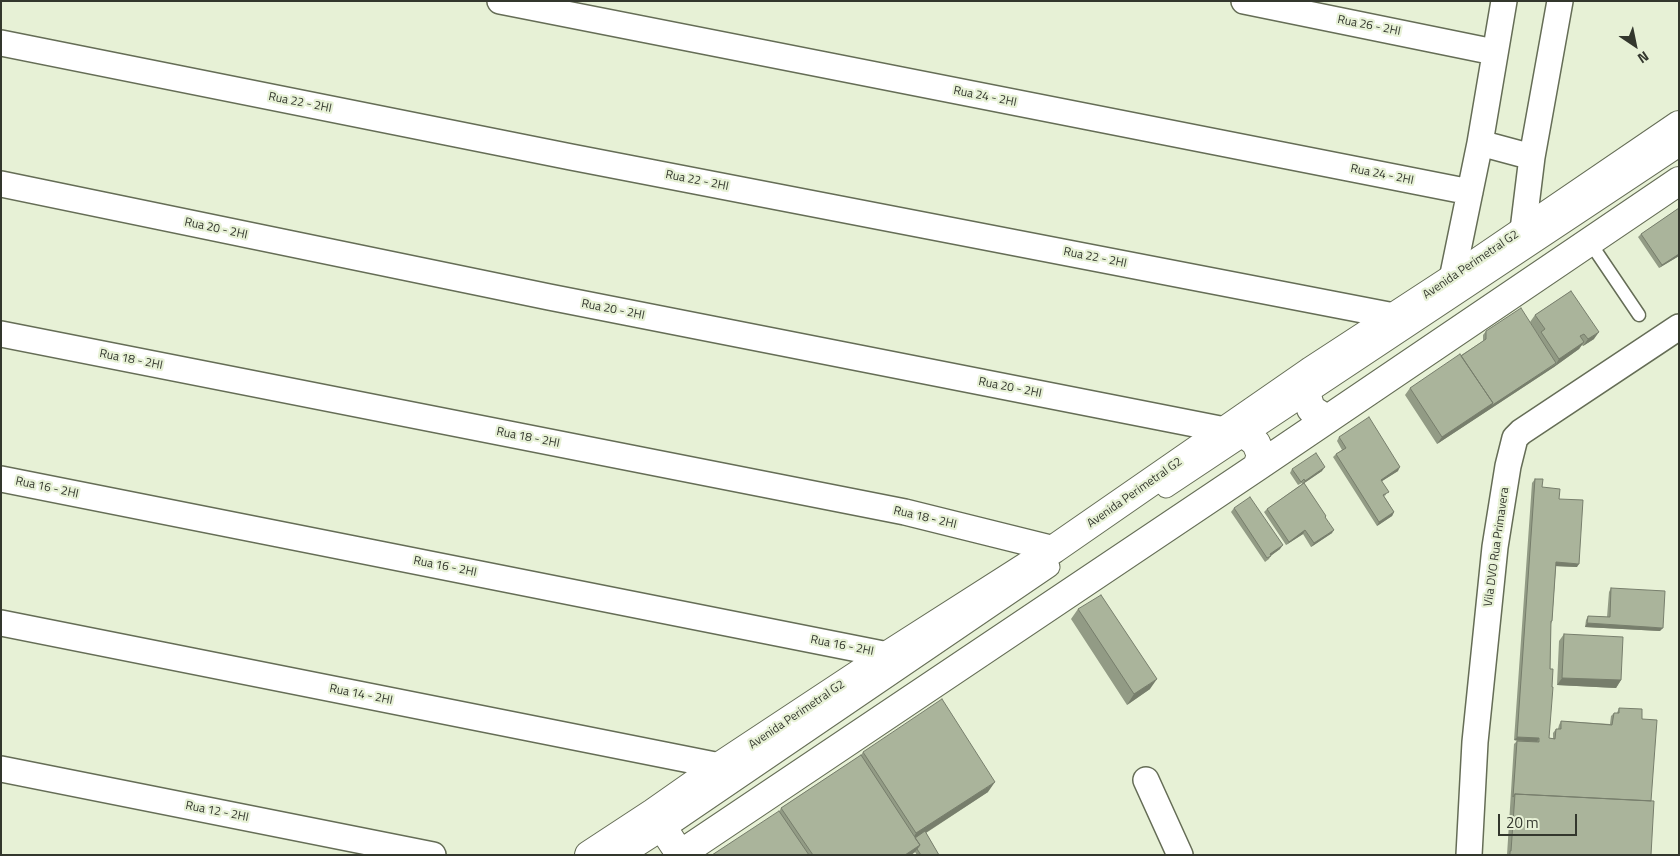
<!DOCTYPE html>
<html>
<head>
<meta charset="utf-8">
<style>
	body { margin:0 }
	#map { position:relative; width:1680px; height:856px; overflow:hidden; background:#e7f1d6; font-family:"Titillium Web",sans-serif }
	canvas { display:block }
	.frame { position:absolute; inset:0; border:2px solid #33372d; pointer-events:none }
	.north { position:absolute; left:1610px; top:20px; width:50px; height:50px; -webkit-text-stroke:4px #e7f1d6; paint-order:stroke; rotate:146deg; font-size:14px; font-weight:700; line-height:20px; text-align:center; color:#33372d }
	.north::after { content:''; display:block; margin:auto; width:18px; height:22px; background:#33372d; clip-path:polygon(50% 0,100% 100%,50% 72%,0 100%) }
	.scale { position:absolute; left:1498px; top:814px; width:79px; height:22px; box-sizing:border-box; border:2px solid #33372d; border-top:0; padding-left:6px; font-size:15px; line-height:18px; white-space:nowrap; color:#33372d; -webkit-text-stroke:4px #e7f1d6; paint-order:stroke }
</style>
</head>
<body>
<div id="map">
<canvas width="1680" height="856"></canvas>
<div class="frame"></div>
<div class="north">N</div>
<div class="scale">20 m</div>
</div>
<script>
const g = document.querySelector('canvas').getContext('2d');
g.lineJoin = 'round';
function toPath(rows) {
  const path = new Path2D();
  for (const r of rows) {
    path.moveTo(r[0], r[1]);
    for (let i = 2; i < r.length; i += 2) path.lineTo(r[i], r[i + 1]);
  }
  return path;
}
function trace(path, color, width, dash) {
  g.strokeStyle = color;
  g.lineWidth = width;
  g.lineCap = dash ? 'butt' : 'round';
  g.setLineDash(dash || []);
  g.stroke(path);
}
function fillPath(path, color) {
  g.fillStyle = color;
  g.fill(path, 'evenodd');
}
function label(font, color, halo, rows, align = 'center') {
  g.font = font + ' "Titillium Web",sans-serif';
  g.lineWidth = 4.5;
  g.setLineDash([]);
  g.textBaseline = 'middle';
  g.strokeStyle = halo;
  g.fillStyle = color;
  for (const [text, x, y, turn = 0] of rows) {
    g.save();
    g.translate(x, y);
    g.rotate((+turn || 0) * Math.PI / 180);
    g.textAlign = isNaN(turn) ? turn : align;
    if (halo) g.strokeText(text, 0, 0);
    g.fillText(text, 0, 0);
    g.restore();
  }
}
const service = toPath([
	[1589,241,1639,315]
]);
const pedestrian = toPath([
	[1166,488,1679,147],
	[625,855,664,830,1050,567]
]);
const minor = toPath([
	[500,1,1470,192],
	[1244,1,1494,52],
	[1,43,571,157,1394,316],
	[1480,143,1532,157],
	[1,184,549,297,1225,430],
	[1523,230,1532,157,1560,1],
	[1452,279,1480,143,1504,1],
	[1,334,905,512,1054,549],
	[1,479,888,655],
	[1,623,720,766],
	[1,769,433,855],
	[1146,780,1180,855],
	[1469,855,1475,742,1495,547,1508,466,1515,438,1521,432,1679,327]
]);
const tertiary = toPath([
	[1311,371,1307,396,1311,409,1322,416,1328,418],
	[1225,430,1245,434,1256,443,1261,455,1257,467],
	[653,813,680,854],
	[589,855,653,813,720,766,888,655,1054,549,1311,371,1478,262,1679,125],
	[679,855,1257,467,1679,181]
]);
const wall = toPath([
	[1679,208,1679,256,1659,268,1638,237,1641,234],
	[1571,291,1594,339,1583,346,1582,345,1579,349,1554,367,1437,444,1405,395,1410,388,1483,341,1483,335,1486,331,1538,335,1530,322,1535,315],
	[1339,437,1398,471,1382,481,1386,495,1384,496,1394,512,1392,516,1377,526,1333,457,1336,454,1342,450,1337,441],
	[1292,469,1322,471,1304,483,1325,517,1332,533,1311,547,1303,534,1286,545,1264,512,1267,509,1302,484,1302,483,1298,485,1290,473],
	[1535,479,1542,487,1559,499,1577,567,1556,566,1552,621,1551,624,1549,738,1553,739,1553,733,1556,729,1558,729,1559,725,1561,721,1610,724,1611,716,1614,713,1617,713,1619,708,1642,719,1651,801,1651,855,1507,855,1514,744,1517,741,1514,740,1532,483],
	[1234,508,1280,549,1271,555,1269,559,1265,562,1231,512],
	[1611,588,1660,631,1585,627,1586,620,1588,616,1607,617,1609,592],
	[1078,609,1150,689,1127,705,1071,619],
	[1564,634,1621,680,1616,688,1557,685,1559,641],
	[863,752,988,792,926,833,939,855,917,855,915,852,911,855,712,855,779,812,781,808,861,755]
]);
const shadedWall = toPath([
	[1679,254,1679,256,1659,268,1662,265],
	[1599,332,1594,339,1583,346,1588,339],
	[1584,342,1579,349,1554,367,1437,444,1442,437,1493,403,1556,364,1559,359],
	[1325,467,1322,471,1303,484,1305,481],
	[1400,467,1398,471,1379,483,1381,480],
	[1394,512,1392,516,1377,526,1379,522],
	[1305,530,1303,534,1286,545,1289,542],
	[1334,530,1332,533,1311,547,1314,543],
	[1283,545,1280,549,1268,558,1270,554],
	[1556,562,1579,564,1577,567,1553,566],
	[1587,623,1663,628,1660,631,1585,627],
	[1562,678,1621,680,1616,688,1557,685],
	[1157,679,1150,689,1127,705,1134,694],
	[1517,737,1539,738,1537,742,1514,740],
	[995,782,988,792,913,841,912,840,916,833],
	[920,845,915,852,911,855,905,855]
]);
const building = toPath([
	[1679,208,1679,254,1662,265,1641,234,1679,208],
	[1571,291,1599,332,1588,339,1584,334,1580,336,1584,342,1559,359,1541,332,1545,329,1535,315,1571,291],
	[1521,308,1556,363,1491,406,1493,403,1461,356,1486,339,1486,331,1521,308],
	[1460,354,1493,403,1442,437,1410,388,1460,354],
	[1369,417,1400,467,1381,480,1389,492,1383,495,1394,512,1379,522,1336,454,1346,448,1339,437,1369,417],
	[1316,453,1325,467,1305,481,1304,479,1301,482,1292,469,1316,453],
	[1535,479,1543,479,1542,487,1560,489,1559,499,1583,500,1579,564,1556,562,1552,621,1551,621,1550,669,1553,669,1552,687,1553,687,1549,738,1555,739,1556,729,1561,729,1561,721,1612,725,1614,713,1619,713,1619,708,1642,709,1642,719,1657,720,1651,801,1515,794,1513,797,1517,741,1539,742,1539,738,1517,737,1535,479],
	[1304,483,1326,516,1325,517,1334,530,1314,543,1305,530,1289,542,1267,509,1304,483],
	[1250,497,1283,545,1270,554,1271,556,1267,558,1234,508,1250,497],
	[1611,588,1665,591,1663,628,1587,623,1588,616,1610,617,1611,588],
	[1101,595,1157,679,1134,694,1078,609,1101,595],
	[1564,634,1623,637,1621,680,1562,678,1564,634],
	[942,699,995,782,916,833,863,752,942,699],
	[861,755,920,845,905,855,813,855,781,808,861,755],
	[1515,794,1654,801,1651,855,1510,855,1510,851,1511,851,1515,794],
	[779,811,809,855,712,855,779,811],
	[925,831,939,855,921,855,917,849,920,845,915,838,925,831]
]);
const streetNames = [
	["Rua 26 - 2HI",1369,26,11],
	["Rua 24 - 2HI",985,97,11],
	["Rua 22 - 2HI",300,103,11],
	["Rua 24 - 2HI",1382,175,11],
	["Rua 22 - 2HI",697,181,11],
	["Rua 20 - 2HI",216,229,12],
	["Rua 22 - 2HI",1095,258,11],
	["Avenida Perimetral G2",1471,265,-34],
	["Rua 20 - 2HI",613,310,11],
	["Rua 18 - 2HI",131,360,11],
	["Rua 20 - 2HI",1010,388,11],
	["Rua 18 - 2HI",528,438,11],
	["Rua 16 - 2HI",47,488,12],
	["Avenida Perimetral G2",1135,493,-35],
	["Rua 18 - 2HI",925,518,13],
	["Vila DVO Rua Primavera",1497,547,-82],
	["Rua 16 - 2HI",445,567,11],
	["Rua 16 - 2HI",842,646,11],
	["Rua 14 - 2HI",361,695,11],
	["Avenida Perimetral G2",797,715,-34],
	["Rua 12 - 2HI",217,812,11]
];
trace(service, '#656d56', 15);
trace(pedestrian, '#656d56', 21);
trace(minor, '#656d56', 28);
trace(tertiary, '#656d56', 30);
trace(service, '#fff', 12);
trace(pedestrian, '#fff', 19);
trace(minor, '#fff', 25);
trace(tertiary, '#fff', 28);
fillPath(wall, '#929b85');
fillPath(shadedWall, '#777e6c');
fillPath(building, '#aab49b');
trace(building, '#777e6c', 1);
label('12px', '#33372d', '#e7f1d6', streetNames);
</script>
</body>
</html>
